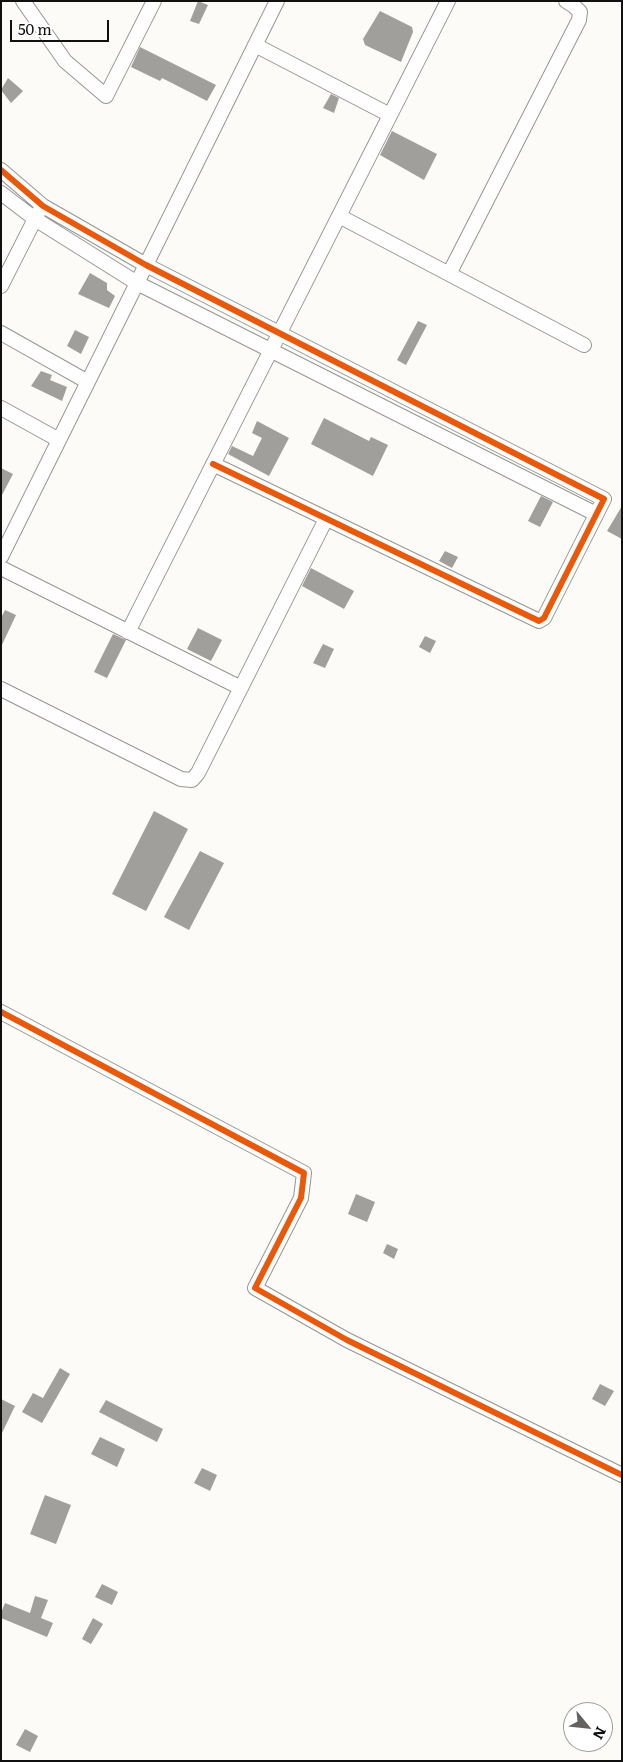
<!DOCTYPE html>
<html>
<head>
<meta charset="utf-8">
<style>
	body { margin:0 }
	#map { position:relative; width:623px; height:1762px; overflow:hidden; background:#fcfbf7; font-family:Literata,serif }
	canvas { display:block }
	.frame { position:absolute; inset:0; border:2px solid #101010; pointer-events:none }
	.north { position:absolute; left:563px; top:1702px; width:50px; height:50px; box-sizing:border-box; background:#fff; border:1px solid #9f9f9f; border-radius:50%; rotate:118deg; font-size:14px; font-weight:700; line-height:20px; text-align:center; color:#101010 }
	.north::after { content:''; display:block; margin:auto; width:18px; height:22px; background:#636261; clip-path:polygon(50% 0,100% 100%,50% 72%,0 100%) }
	.scale { position:absolute; left:10px; top:20px; width:99px; height:22px; box-sizing:border-box; border:2px solid #101010; border-top:0; padding-left:6px; font-size:15px; line-height:18px; white-space:nowrap; color:#101010; -webkit-text-stroke:4px #fff; paint-order:stroke }
</style>
</head>
<body>
<div id="map">
<canvas width="623" height="1762"></canvas>
<div class="frame"></div>
<div class="north">N</div>
<div class="scale">50 m</div>
</div>
<script>
const g = document.querySelector('canvas').getContext('2d');
g.lineJoin = 'round';
function fillPath(path, color) {
  g.fillStyle = color;
  g.fill(path, 'evenodd');
}
function toPath(rows) {
  const path = new Path2D();
  for (const r of rows) {
    path.moveTo(r[0], r[1]);
    for (let i = 2; i < r.length; i += 2) path.lineTo(r[i], r[i + 1]);
  }
  return path;
}
function trace(path, color, width, dash) {
  g.strokeStyle = color;
  g.lineWidth = width;
  g.lineCap = dash ? 'butt' : 'round';
  g.setLineDash(dash || []);
  g.stroke(path);
}
const building = toPath([
	[198,1,208,5,199,24,190,21],
	[380,11,412,27,413,32,401,62,365,45,363,39],
	[140,47,216,85,207,101,162,78,160,81,131,67],
	[8,78,23,91,11,103,1,90],
	[331,94,339,98,334,113,323,108],
	[392,131,437,154,424,180,380,155],
	[90,273,107,283,107,290,115,296,109,308,78,294],
	[418,321,427,325,406,365,397,360],
	[75,330,89,337,81,354,67,346],
	[41,371,52,375,50,380,67,387,62,401,31,386],
	[324,418,369,441,371,437,388,445,373,476,311,444],
	[257,421,289,438,269,476,228,454,232,446,253,456,262,438,252,433],
	[1,468,13,474,1,497],
	[541,496,553,502,540,527,528,521],
	[622,506,622,539,607,531],
	[445,551,458,557,452,568,439,561],
	[311,568,354,591,344,609,302,586],
	[5,610,16,615,1,647,1,618],
	[198,628,222,640,211,661,187,649],
	[113,634,126,640,107,678,94,672],
	[425,636,436,641,430,653,419,647],
	[323,644,334,649,325,668,313,663],
	[154,811,188,829,146,911,112,894],
	[200,851,224,863,189,930,164,917],
	[356,1194,375,1202,367,1222,348,1214],
	[387,1244,398,1249,394,1259,383,1253],
	[60,1368,70,1374,42,1423,22,1412,33,1393,43,1398],
	[600,1384,614,1391,605,1406,592,1399],
	[1,1399,15,1406,1,1435],
	[106,1400,163,1429,157,1442,99,1412],
	[100,1437,125,1449,117,1467,91,1454],
	[202,1468,217,1475,210,1491,194,1483],
	[45,1495,71,1505,56,1544,30,1534],
	[102,1584,118,1592,112,1605,95,1597],
	[35,1596,48,1600,41,1618,53,1623,47,1637,1,1618,1,1613,5,1603,30,1613],
	[93,1618,103,1624,91,1644,82,1639],
	[25,1729,38,1736,30,1752,16,1745]
]);
const minor = toPath([
	[23,1,65,61,106,96,154,1],
	[255,45,390,115],
	[1,170,43,206,146,265,604,499,544,618,539,621,213,464],
	[1,193,35,219,137,283,596,514],
	[339,216,584,345],
	[449,274,579,20,580,12,574,6,566,1],
	[1,286,38,213],
	[1,333,88,382],
	[1,408,59,440],
	[1,557,277,1],
	[1,568,241,688],
	[128,632,448,1],
	[1,689,181,779,192,780,198,773,326,519],
	[1,1012,304,1173,301,1198,255,1288,347,1340,622,1475]
]);
const cycleway = toPath([
	[1,170,43,206,146,265,604,499,544,618,539,621,213,464],
	[1,1012,304,1173,301,1198,255,1288,347,1340,622,1475]
]);
fillPath(building, '#a09f9c');
trace(minor, '#969694', 16);
trace(minor, '#fffefe', 14);
trace(cycleway, '#e8590c', 6);
</script>
</body>
</html>
